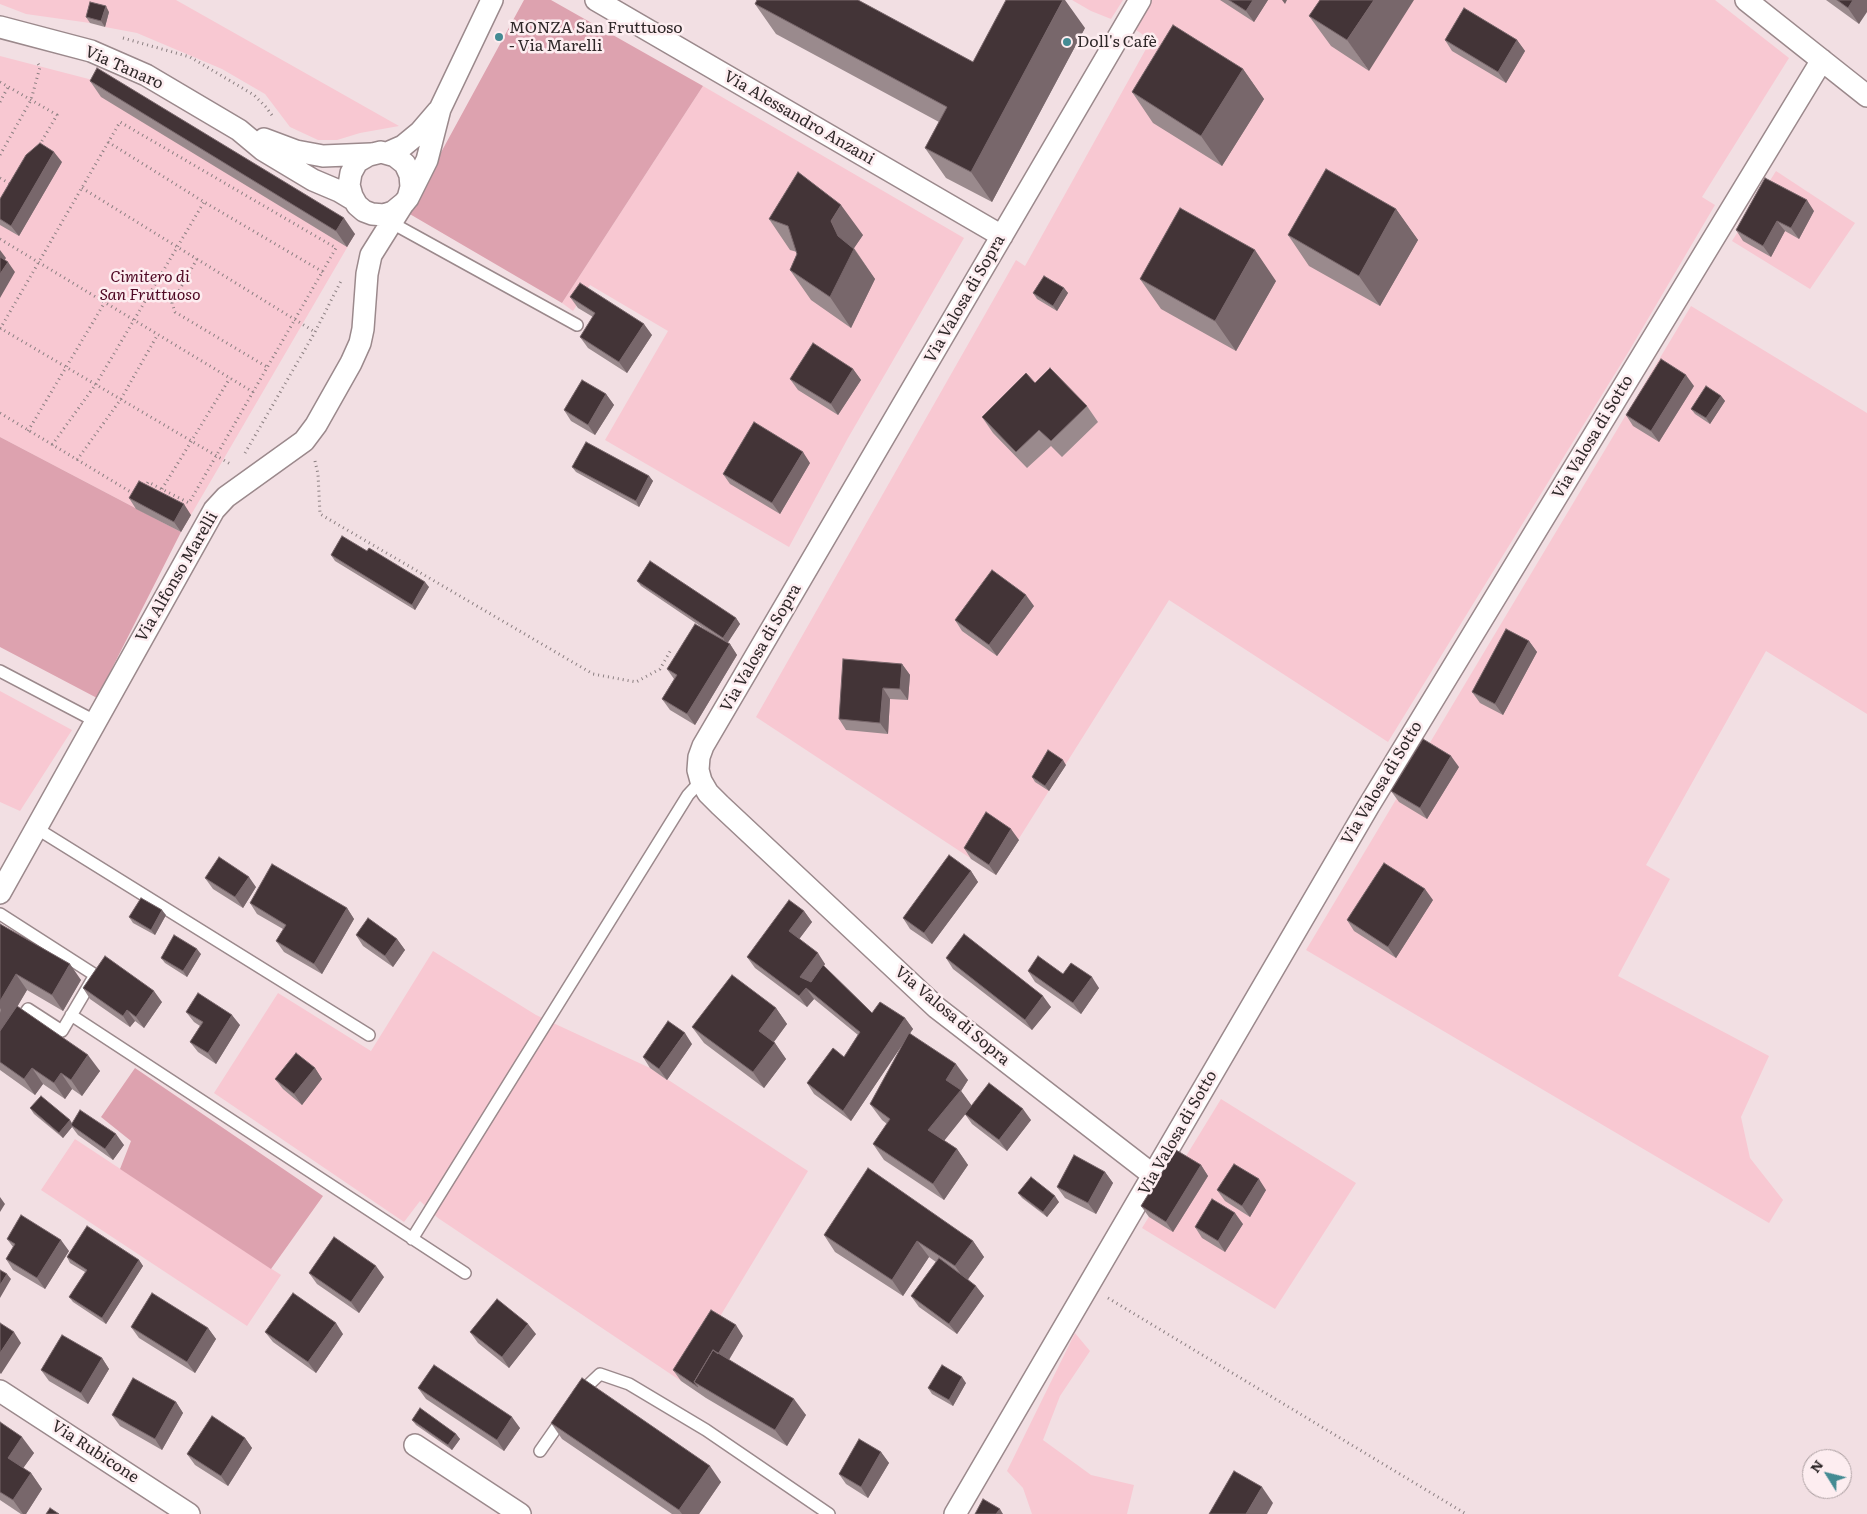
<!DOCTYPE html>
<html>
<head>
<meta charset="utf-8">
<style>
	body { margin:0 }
	#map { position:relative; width:1867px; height:1514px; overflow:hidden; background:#f2dfe3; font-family:Literata,serif }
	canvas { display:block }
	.north { position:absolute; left:1802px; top:1449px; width:50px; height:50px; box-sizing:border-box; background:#fdedf0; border:1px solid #ab9ea0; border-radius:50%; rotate:306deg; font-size:14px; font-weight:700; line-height:20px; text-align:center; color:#2f2829 }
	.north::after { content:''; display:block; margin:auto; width:18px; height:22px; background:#448b93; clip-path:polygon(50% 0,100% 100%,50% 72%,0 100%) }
</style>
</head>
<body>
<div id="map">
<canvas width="1867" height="1514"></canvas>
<div class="north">N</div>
</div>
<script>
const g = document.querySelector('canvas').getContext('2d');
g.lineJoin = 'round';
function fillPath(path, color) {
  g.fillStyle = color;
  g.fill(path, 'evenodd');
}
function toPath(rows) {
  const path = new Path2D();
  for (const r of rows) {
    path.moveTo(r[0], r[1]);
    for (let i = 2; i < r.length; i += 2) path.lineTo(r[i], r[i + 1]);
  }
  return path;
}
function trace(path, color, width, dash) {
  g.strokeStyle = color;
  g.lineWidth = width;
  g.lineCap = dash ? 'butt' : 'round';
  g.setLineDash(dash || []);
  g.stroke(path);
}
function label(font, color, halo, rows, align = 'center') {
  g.font = font + ' Literata,serif';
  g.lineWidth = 5;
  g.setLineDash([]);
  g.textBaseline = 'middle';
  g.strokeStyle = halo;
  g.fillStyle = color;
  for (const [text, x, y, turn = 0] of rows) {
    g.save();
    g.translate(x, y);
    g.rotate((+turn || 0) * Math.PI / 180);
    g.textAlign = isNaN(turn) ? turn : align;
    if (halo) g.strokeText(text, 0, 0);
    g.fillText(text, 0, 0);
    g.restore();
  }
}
const green = toPath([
	[0,0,176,0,399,126,360,133,337,140,318,140,290,127,265,94,222,69,137,33,105,27,109,12,90,23,26,14,0,4],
	[1072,0,1123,0,1111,19,1091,11],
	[1152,0,1715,0,1789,58,1702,197,1715,205,1629,351,1388,742,1169,600,996,875,756,717,1016,260,1025,266,1151,40,1136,30],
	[0,56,108,84,355,234,181,532,0,437],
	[703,86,964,238,848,438,789,547,605,440,668,331,590,285,573,311,562,303],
	[1776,171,1855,223,1810,289,1732,241],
	[1691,306,1867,413,1867,714,1766,651,1646,865,1670,879,1618,976,1769,1056,1741,1117,1750,1158,1783,1200,1769,1223,1306,950],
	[0,691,72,730,20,811,0,802],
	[433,951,536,1015,650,1068,808,1171,681,1381,438,1218,420,1201,404,1222,214,1093,278,993,371,1051],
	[1221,1099,1356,1183,1275,1309,1142,1228],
	[75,1139,281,1275,247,1326,41,1190],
	[1075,1333,1090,1351,1060,1396,1043,1440,1091,1475,1134,1485,1127,1514,1032,1514,1023,1488,1007,1471]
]);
const forest = toPath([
	[524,0,551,0,703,86,562,303,408,213],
	[0,437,181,532,97,698,0,647],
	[135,1068,323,1196,271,1269,120,1169,131,1141,101,1117]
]);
const path = toPath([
	[123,38,190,57,254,95,266,107,274,118],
	[0,82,57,115,39,146],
	[0,102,8,87],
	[108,142,204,202,323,272],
	[0,155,31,100,40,67,37,62],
	[0,178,12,185],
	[82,188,315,332],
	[0,239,253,392],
	[197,259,172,303,175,312,267,367],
	[0,328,232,465],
	[0,329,120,122,336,248,189,503,148,482,144,488],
	[0,413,134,494],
	[28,431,105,302],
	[52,445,96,384,204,202],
	[245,453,315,332,342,279],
	[77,460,121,399,158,334],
	[315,461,318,474,320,514,593,674,636,682,660,669,672,648],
	[162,489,230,378],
	[1108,1298,1466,1514]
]);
const lane = toPath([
	[392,223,577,325],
	[0,671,95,721],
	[36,828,369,1035],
	[0,914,95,975,62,1031,28,1009,17,1025],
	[71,1015,465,1273],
	[412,1239,688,795,701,781],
	[579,1394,600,1374,629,1384,706,1430,829,1514],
	[540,1451,563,1418]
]);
const street = toPath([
	[596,0,1002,236],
	[1140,0,703,746,699,757,698,770,701,781,708,793,720,805,937,1008,1153,1175],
	[1746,0,1867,96],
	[0,27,91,51,146,75,239,130,263,150,313,180,339,191,354,200],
	[264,139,296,151,323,156,371,154],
	[387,153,403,146,420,132,438,111],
	[408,198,411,187,410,175,405,164,395,156,381,152,369,155,357,162,351,173,349,185,352,196,357,205,364,211,372,214,384,215,393,212,404,203,408,198,427,160,440,109,492,0],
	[0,893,214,510,226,497,304,441,316,425,351,363,360,343,363,329,367,274,371,255,403,204],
	[0,1391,189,1514],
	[415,1445,520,1514],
	[955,1514,1368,807,1822,60]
]);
const wall = toPath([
	[1220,0,1268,0,1254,22],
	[1320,0,1369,71,1331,46,1309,16],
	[1826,0,1867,0,1859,24],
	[755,4,973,62,1085,28,992,202,946,178,925,148,939,122,776,34],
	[109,12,105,27,90,23,86,17],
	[1445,40,1517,40,1525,51,1506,83,1452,51],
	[1243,69,1264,99,1222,166,1153,123,1132,92],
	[90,81,355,234,347,247,101,97],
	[62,162,19,236,0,225,0,199],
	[1396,209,1418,240,1380,306,1309,266,1288,235],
	[1814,211,1799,239,1785,231,1771,257,1743,241,1736,230],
	[769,219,863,235,854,248,875,279,851,328,811,300,790,270,797,254,797,252,790,250],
	[1140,279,1276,281,1236,351,1161,309],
	[1064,288,1068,293,1057,311,1037,299,1033,293],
	[570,297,652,335,627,373,588,348,580,337,593,317,578,308],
	[853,369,861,380,838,415,798,390,790,379],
	[1035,383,1087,406,1098,422,1062,457,1051,446,1027,468,993,433,982,417],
	[1694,386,1659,442,1633,426,1626,415],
	[606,394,614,405,595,435,571,421,564,410],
	[1721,396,1725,401,1710,424,1695,414,1691,409],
	[810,463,780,514,730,484,723,474],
	[572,467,649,476,653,481,639,507,576,472],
	[129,498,191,515,181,532,136,509],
	[367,551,429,587,415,610,335,561,331,555],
	[637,581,736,618,740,624,727,643,730,644,737,655,695,725,670,710,662,699,674,679,667,669,712,634,641,586],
	[1034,606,997,656,962,631,955,620],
	[1529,641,1537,652,1503,715,1480,703,1472,692],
	[902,664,910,675,908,700,890,699,888,734,846,730,839,719],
	[1066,765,1049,791,1035,782,1032,777],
	[1459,767,1427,819,1399,802,1391,791],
	[1019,840,996,875,971,859,964,848],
	[971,871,978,882,932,944,910,929,903,918],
	[205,878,256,887,243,908,213,889],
	[1433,900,1396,958,1354,931,1347,920],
	[250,903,347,908,354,919,322,974,284,952,276,941,283,929,257,914],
	[804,911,812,922,799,939,825,964,824,966,872,1013,905,1018,913,1029,910,1033,968,1080,961,1091,971,1105,1031,1120,1007,1151,972,1124,965,1114,944,1140,957,1149,968,1165,944,1200,884,1160,873,1144,887,1124,882,1120,870,1104,904,1042,851,1121,814,1094,807,1083,844,1057,858,1035,814,999,807,1007,755,968,747,957],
	[166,915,155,935,133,923,129,917],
	[0,924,81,980,63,1011,27,990,17,1007,100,1071,82,1096,72,1089,65,1099,43,1084,35,1095,0,1070],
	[356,935,397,939,405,950,393,967,363,946],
	[201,954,187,977,165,963,161,958],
	[946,958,1051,1007,1032,1030,953,969],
	[1028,971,1063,974,1099,988,1081,1014,1035,982],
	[83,988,162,1002,144,1028,135,1021,130,1027,90,999],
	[776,1008,787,1024,774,1042,786,1059,764,1088,704,1043,692,1027],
	[186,1012,240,1025,216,1064,198,1052,190,1042,200,1026,194,1022],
	[692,1044,667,1080,650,1068,643,1057],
	[315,1068,322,1079,302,1105,283,1089,275,1079],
	[30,1108,70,1120,72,1123,124,1145,113,1160,78,1135,72,1127,63,1138,34,1114],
	[1201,1165,1208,1176,1173,1232,1149,1217,1141,1206],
	[1105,1172,1113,1183,1096,1214,1065,1198,1057,1187],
	[1217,1190,1266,1190,1250,1217,1225,1201],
	[1018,1193,1059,1202,1047,1217,1022,1198],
	[1243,1224,1225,1252,1202,1238,1195,1227],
	[824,1235,973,1241,984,1257,968,1279,984,1296,957,1334,919,1307,911,1296,936,1262,929,1257,903,1296,835,1252],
	[7,1239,69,1251,45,1289,13,1270,6,1259,13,1247],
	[67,1257,139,1260,143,1266,106,1324,73,1302,69,1297,85,1272,70,1263],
	[309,1273,384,1277,359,1313,317,1284],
	[131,1327,208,1328,216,1339,195,1373,139,1338],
	[265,1332,343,1334,316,1373,273,1342],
	[470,1332,536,1334,509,1368,478,1343],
	[743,1336,729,1360,806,1415,787,1446,706,1398,681,1381,673,1370],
	[102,1358,109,1369,88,1404,49,1381,41,1370],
	[966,1383,953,1406,932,1394,928,1388],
	[418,1388,520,1428,504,1451,426,1399],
	[176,1402,183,1413,162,1450,120,1426,112,1415],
	[412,1420,456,1434,460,1439,452,1450,416,1425],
	[0,1422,34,1453,23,1468,31,1473,42,1489,26,1514,21,1514,0,1500],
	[551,1423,721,1482,699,1514,672,1514,562,1439],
	[245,1438,252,1448,228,1486,195,1465,187,1454],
	[881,1452,889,1463,868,1498,846,1484,839,1474]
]);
const shadedWall = toPath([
	[1063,0,1065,0,1085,28,992,202,971,172],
	[1253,0,1268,0,1254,22,1246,11],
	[1282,0,1287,0,1285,4],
	[1374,0,1414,0,1369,71,1347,40],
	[1853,0,1867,0,1867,12,1859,24,1848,8],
	[106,6,109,12,105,27,101,21],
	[1517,40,1525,51,1506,83,1498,72],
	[1243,69,1264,99,1222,166,1201,136],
	[54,152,62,162,19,236,11,226],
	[1807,200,1814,211,1799,239,1791,228],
	[841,205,863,235,852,251,854,249,875,279,851,328,830,297,838,236,831,221],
	[1396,209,1418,240,1380,306,1359,276],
	[344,218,355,234,347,247,336,231],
	[1777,221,1785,231,1771,257,1763,246],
	[0,250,6,258,0,268],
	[1255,250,1276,281,1236,351,1215,321],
	[8,262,15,272,0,298,0,274],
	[1064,288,1068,293,1057,311,1053,306],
	[644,324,652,335,627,373,619,362],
	[853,369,861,380,838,415,831,404],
	[1686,375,1694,386,1659,442,1651,431],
	[606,394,614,405,595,435,588,425],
	[1721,396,1725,401,1710,424,1706,418],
	[803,452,810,463,780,514,772,503],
	[649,476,653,481,639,507,636,501],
	[184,504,191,515,181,532,174,522],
	[425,582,429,587,415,610,412,605],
	[1026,595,1034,606,997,656,989,645],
	[736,618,740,624,727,644,723,638],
	[1529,641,1537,652,1503,715,1495,704],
	[730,644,737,655,695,725,687,714],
	[902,664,910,675,908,700,900,689],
	[883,688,890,699,888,734,880,723],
	[1451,756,1459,767,1427,819,1420,808],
	[1063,760,1066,765,1049,791,1045,786],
	[1011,829,1019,840,996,875,989,865],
	[971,871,978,882,932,944,924,933],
	[249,877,256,887,243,908,235,897],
	[1425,889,1433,900,1396,958,1388,947],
	[347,908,354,919,322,974,314,964],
	[162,910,166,915,155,935,151,930],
	[804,911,812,922,797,942,789,931],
	[397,939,405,950,393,967,385,956],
	[197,949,201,954,187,977,183,971],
	[818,953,825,964,808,987,800,977],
	[70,964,81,980,63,1011,52,995],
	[16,974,27,990,0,1036,0,1013,1,1010,0,1008,0,1001],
	[1092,977,1099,988,1081,1014,1073,1003],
	[806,988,814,999,807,1007,799,996],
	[154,991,162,1002,144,1028,136,1017],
	[1043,996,1051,1007,1032,1030,1025,1020],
	[776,1008,787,1024,770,1047,759,1031],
	[127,1010,135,1021,130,1027,123,1016],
	[232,1015,240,1025,216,1064,208,1053],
	[905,1018,913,1029,851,1121,843,1111],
	[685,1033,692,1044,667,1080,659,1069],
	[775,1043,786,1059,764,1088,753,1072],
	[88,1055,100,1071,82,1096,71,1080],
	[956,1064,968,1080,961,1091,972,1106,940,1146,928,1130,946,1080],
	[32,1068,43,1084,35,1095,24,1079],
	[315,1068,322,1079,302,1105,294,1094],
	[61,1073,72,1089,65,1099,54,1083],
	[1023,1109,1031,1120,1007,1151,999,1140],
	[70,1120,73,1126,71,1125,72,1127,63,1138,59,1133],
	[116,1134,124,1145,113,1160,105,1149],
	[957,1149,968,1165,944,1200,933,1184],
	[1201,1165,1208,1176,1173,1232,1166,1222],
	[1105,1172,1113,1183,1096,1214,1088,1203],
	[1259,1179,1266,1190,1250,1217,1242,1206],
	[1055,1196,1059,1202,1047,1217,1043,1212],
	[0,1197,5,1204,0,1212],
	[1235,1213,1243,1224,1225,1252,1218,1241],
	[61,1240,69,1251,45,1289,37,1278],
	[917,1241,929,1257,903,1296,892,1280],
	[973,1241,984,1257,966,1282,955,1266],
	[139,1260,143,1266,106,1324,102,1318],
	[376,1266,384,1277,359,1313,351,1302],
	[7,1274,11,1279,0,1298,0,1285],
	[976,1286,984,1296,957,1334,949,1324],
	[336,1323,343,1334,316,1373,308,1362],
	[528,1324,536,1334,509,1368,502,1357],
	[736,1325,743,1336,710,1391,699,1385],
	[208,1328,216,1339,195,1373,187,1362],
	[14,1332,21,1343,1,1374,0,1373,0,1353],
	[102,1358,109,1369,88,1404,81,1393],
	[962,1377,966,1383,953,1406,949,1400],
	[794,1399,806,1415,787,1446,775,1430],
	[176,1402,183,1413,162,1450,155,1439],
	[512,1417,520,1428,504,1451,497,1440],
	[456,1434,460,1439,452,1450,448,1445],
	[22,1437,34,1453,19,1474,8,1458],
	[245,1438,252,1448,228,1486,221,1476],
	[881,1452,889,1463,868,1498,861,1487],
	[710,1466,721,1482,699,1514,682,1514,679,1510],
	[31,1473,42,1489,26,1514,23,1514,13,1500],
	[1262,1487,1273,1503,1267,1514,1246,1514],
	[1000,1509,1003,1514,996,1514]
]);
const building = toPath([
	[757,0,858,0,973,62,1006,0,1063,0,971,172,925,148,947,107,755,4,757,0],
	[1229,0,1253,0,1246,11,1229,0],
	[1320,0,1374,0,1347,40,1309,16,1320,0],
	[1837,0,1853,0,1848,8,1837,0],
	[90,2,106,6,101,21,86,17,90,2],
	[1464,8,1517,40,1498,72,1445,40,1464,8],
	[1173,25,1243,69,1201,136,1132,92,1173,25],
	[97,68,344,218,336,231,90,81,97,68],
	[40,143,54,152,11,226,0,219,0,199,26,155,40,143],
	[1326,169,1396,209,1359,276,1288,235,1326,169],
	[798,172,841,205,831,221,838,236,854,249,830,297,790,270,797,254,788,226,769,219,798,172],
	[1765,178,1807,200,1791,228,1777,221,1763,246,1736,230,1765,178],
	[1180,208,1255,250,1215,321,1140,279,1180,208],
	[0,257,8,262,0,274,0,257],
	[1044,276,1064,288,1053,306,1033,293,1044,276],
	[580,283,644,324,619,362,580,337,595,313,570,297,580,283],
	[813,343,853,369,831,404,790,379,813,343],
	[1661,359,1686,375,1651,431,1626,415,1661,359],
	[1050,368,1087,406,1051,441,1039,430,1016,452,982,417,1026,373,1035,383,1050,368],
	[582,380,606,394,588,425,564,410,582,380],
	[1706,386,1721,396,1706,418,1691,409,1706,386],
	[754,422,803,452,772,503,723,474,754,422],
	[586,442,649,476,636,501,572,467,586,442],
	[139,481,184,504,174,522,129,498,139,481],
	[342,536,367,551,369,548,425,582,412,605,331,555,342,536],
	[650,561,736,618,723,638,637,581,650,561],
	[992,570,1026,595,989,645,955,620,992,570],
	[695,624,730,644,687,714,662,699,677,675,667,669,695,624],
	[1506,629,1529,641,1495,704,1472,692,1506,629],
	[843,659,902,664,900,689,883,688,880,723,839,719,843,659],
	[1423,739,1451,756,1420,808,1391,791,1423,739],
	[1048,750,1063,760,1045,786,1032,777,1048,750],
	[986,812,1011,829,989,865,964,848,986,812],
	[949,855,971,871,924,933,903,918,949,855],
	[219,857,249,877,235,897,205,878,219,857],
	[1384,863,1425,889,1388,947,1347,920,1384,863],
	[272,864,347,908,314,964,276,941,286,925,250,903,272,864],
	[141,898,162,910,151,930,129,917,141,898],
	[789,900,804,911,789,931,818,953,800,977,811,982,823,965,872,1013,880,1002,905,1018,843,1111,807,1083,833,1048,844,1057,860,1032,806,988,799,996,747,957,789,900],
	[368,918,397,939,385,956,356,935,368,918],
	[0,924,70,964,52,995,16,974,0,1001,0,924],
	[964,934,1043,996,1025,1020,946,958,964,934],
	[174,935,197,949,183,971,161,958,174,935],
	[105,956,154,991,136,1017,127,1010,123,1016,83,988,105,956],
	[1038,956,1063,974,1071,963,1092,977,1073,1003,1028,971,1038,956],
	[732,975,776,1008,759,1031,775,1043,753,1072,692,1027,732,975],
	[198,993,232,1015,208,1053,190,1042,203,1022,186,1012,198,993],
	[17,1006,88,1055,71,1080,61,1073,54,1083,32,1068,24,1079,0,1062,0,1031,17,1006],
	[668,1021,685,1033,659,1069,643,1057,668,1021],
	[909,1033,956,1064,946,1080,961,1090,928,1130,957,1149,933,1184,873,1144,890,1119,870,1104,909,1033],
	[296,1053,315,1068,294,1094,275,1079,296,1053],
	[989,1083,1023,1109,999,1140,965,1114,989,1083],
	[41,1096,70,1120,59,1133,30,1108,41,1096],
	[80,1110,116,1134,105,1149,71,1125,80,1110],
	[1176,1150,1201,1165,1166,1222,1141,1206,1176,1150],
	[1074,1155,1105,1172,1088,1203,1057,1187,1074,1155],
	[1234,1164,1259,1179,1242,1206,1217,1190,1234,1164],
	[868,1168,973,1241,955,1266,917,1241,892,1280,824,1235,868,1168],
	[1031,1177,1055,1196,1043,1212,1018,1193,1031,1177],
	[1212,1199,1235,1213,1218,1241,1195,1227,1212,1199],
	[21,1215,61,1240,37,1278,6,1259,15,1244,7,1239,21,1215],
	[87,1226,139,1260,102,1318,69,1297,87,1270,67,1257,87,1226],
	[334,1237,376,1266,351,1302,309,1273,334,1237],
	[939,1258,976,1286,949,1324,911,1296,939,1258],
	[0,1270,7,1274,0,1285,0,1270],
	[152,1293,208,1328,187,1362,131,1327,152,1293],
	[293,1293,336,1323,308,1362,265,1332,293,1293],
	[497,1299,528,1324,502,1357,470,1332,497,1299],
	[711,1310,736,1325,718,1354,713,1350,694,1382,698,1387,673,1370,711,1310],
	[0,1323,14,1332,0,1353,0,1323],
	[62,1335,102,1358,81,1393,41,1370,62,1335],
	[713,1350,794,1399,775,1430,694,1382,713,1350],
	[434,1365,512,1417,497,1440,418,1388,434,1365],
	[942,1365,962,1377,949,1400,928,1388,942,1365],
	[133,1378,176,1402,155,1439,112,1415,133,1378],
	[582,1378,710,1466,679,1510,551,1423,582,1378],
	[420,1408,456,1434,448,1445,412,1420,420,1408],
	[212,1416,245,1438,221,1476,187,1454,212,1416],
	[0,1422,22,1437,8,1458,31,1473,13,1500,0,1492,0,1422],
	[859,1439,881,1452,861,1487,839,1474,859,1439],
	[1234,1471,1262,1487,1246,1514,1209,1514,1234,1471],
	[983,1499,1000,1509,996,1514,975,1514,983,1499],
	[50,1508,59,1514,46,1514,50,1508]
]);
const markers = [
	[499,37,5,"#448b93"],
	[1067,42,5,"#448b93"]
];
const poiNames = [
	["MONZA San Fruttuoso",509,28],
	["- Via Marelli",509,46],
	["Doll's Cafè",1077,42]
];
const streetNames = [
	["Via Tanaro",124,68,24],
	["Via Alessandro Anzani",799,118,30],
	["Via Valosa di Sopra",965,299,-60],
	["Via Valosa di Sotto",1593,437,-59],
	["Via Alfonso Marelli",177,577,-60],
	["Via Valosa di Sopra",761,648,-60],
	["Via Valosa di Sotto",1382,783,-59],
	["Via Valosa di Sopra",952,1016,40],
	["Via Valosa di Sotto",1178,1133,-60],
	["Via Rubicone",95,1452,33]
];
const parkNames = [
	["Cimitero di",150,277],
	["San Fruttuoso",150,295]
];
fillPath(green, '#f8c8d2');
fillPath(forest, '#dda2af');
trace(lane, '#9b898c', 14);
trace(street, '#9b898c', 24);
trace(path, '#8b7f81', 3, [1, 4]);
trace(lane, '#fff', 11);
trace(street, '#fff', 21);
fillPath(wall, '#9a8a8d');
fillPath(shadedWall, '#78676b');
fillPath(building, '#433437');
trace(building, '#78676b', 1);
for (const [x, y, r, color] of markers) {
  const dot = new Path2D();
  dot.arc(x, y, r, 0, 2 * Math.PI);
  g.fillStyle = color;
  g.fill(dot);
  trace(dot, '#fdedf0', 2);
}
label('16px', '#2f2829', '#fdedf0', poiNames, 'left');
label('16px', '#2f2829', '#fdedf0', streetNames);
label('italic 16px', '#4f0824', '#fdedf0', parkNames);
</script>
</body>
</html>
